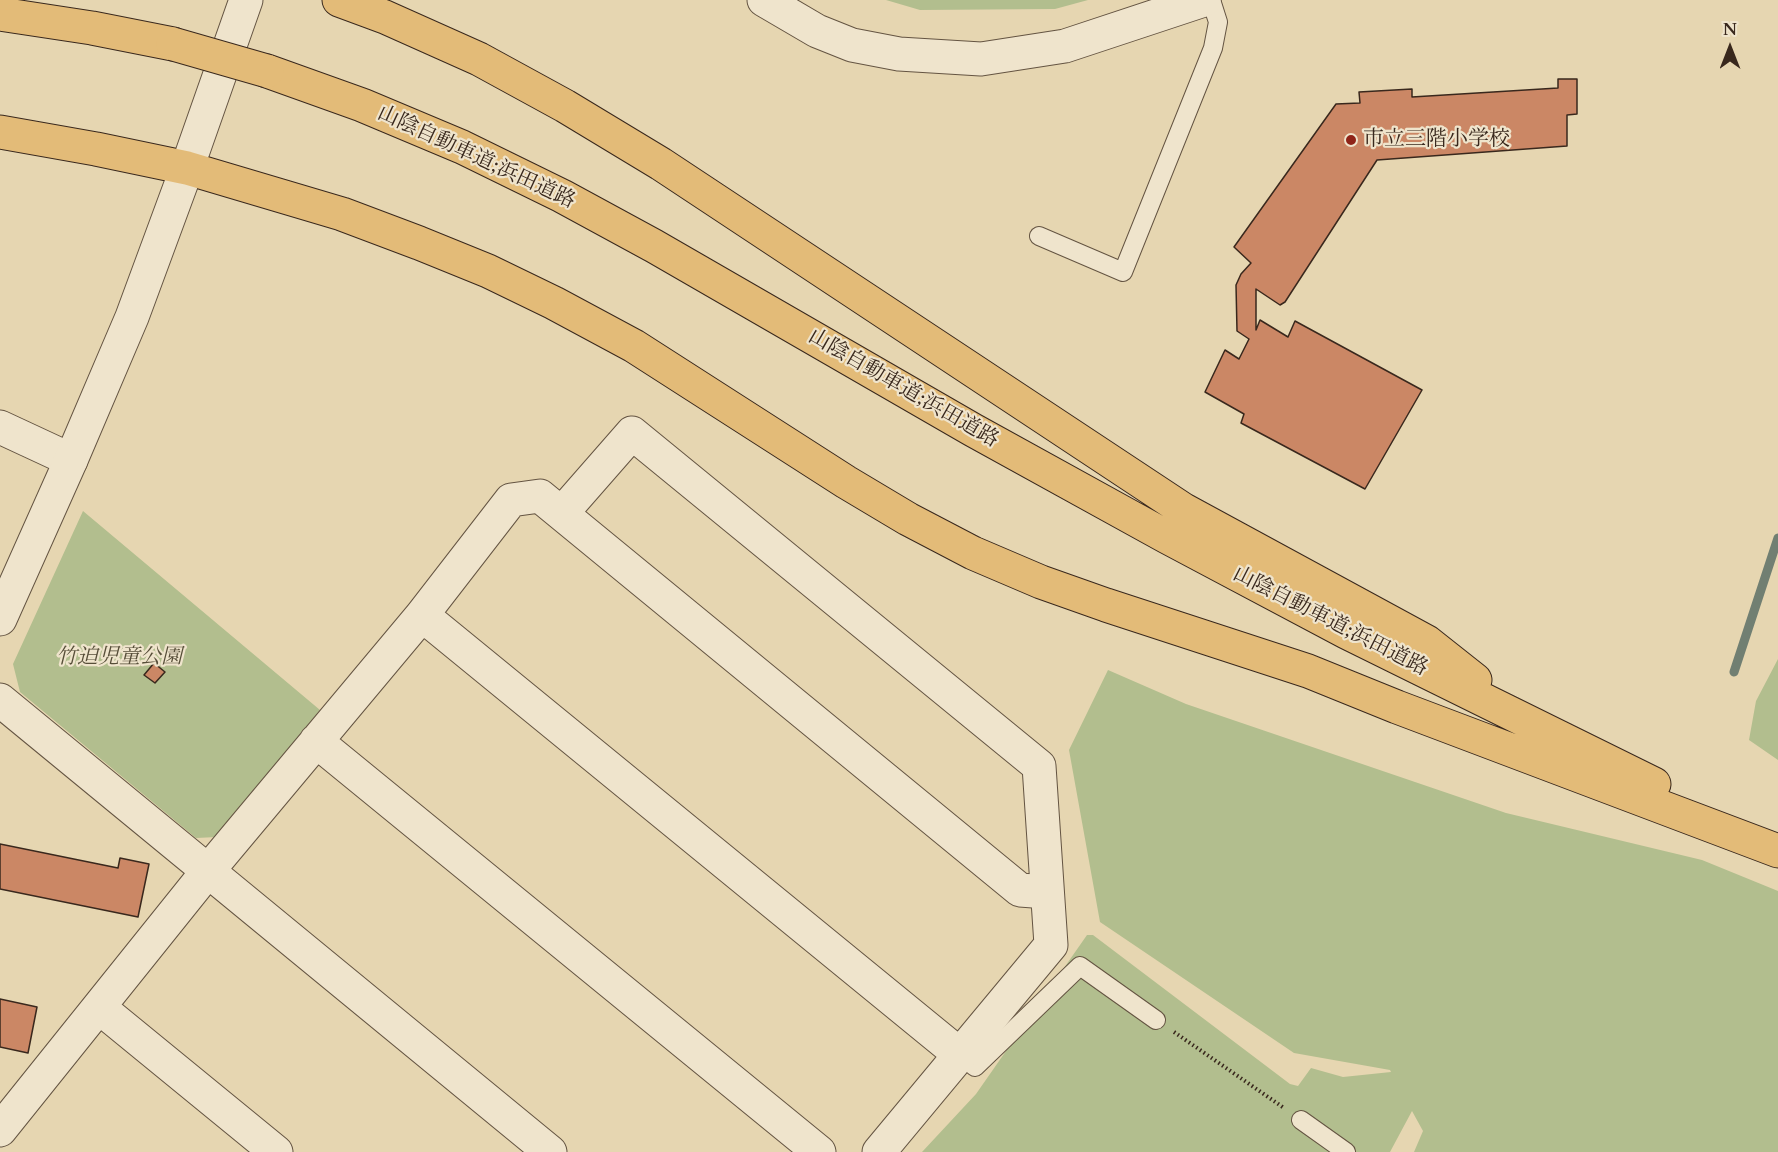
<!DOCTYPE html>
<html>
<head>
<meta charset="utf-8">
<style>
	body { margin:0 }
	#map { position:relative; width:1778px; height:1152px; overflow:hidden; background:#e6d6b1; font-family:Cardo,serif }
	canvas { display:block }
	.north { position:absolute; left:1700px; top:18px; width:60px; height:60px; -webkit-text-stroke:4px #efe4cc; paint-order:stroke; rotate:0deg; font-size:16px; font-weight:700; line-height:24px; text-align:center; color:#39281d }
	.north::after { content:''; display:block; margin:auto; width:21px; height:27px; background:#39281d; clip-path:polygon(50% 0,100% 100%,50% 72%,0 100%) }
</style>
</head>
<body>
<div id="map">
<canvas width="1778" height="1152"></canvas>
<div class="north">N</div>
</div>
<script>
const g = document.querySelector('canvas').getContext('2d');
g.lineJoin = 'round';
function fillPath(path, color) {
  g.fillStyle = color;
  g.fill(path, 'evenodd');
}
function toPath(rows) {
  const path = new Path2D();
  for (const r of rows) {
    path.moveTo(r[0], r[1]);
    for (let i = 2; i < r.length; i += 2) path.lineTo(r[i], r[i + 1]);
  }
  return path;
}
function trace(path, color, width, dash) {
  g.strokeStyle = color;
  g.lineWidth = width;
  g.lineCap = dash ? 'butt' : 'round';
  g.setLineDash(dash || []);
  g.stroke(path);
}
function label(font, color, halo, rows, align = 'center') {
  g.font = font + ' Cardo,"Noto Serif JP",serif';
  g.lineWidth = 4.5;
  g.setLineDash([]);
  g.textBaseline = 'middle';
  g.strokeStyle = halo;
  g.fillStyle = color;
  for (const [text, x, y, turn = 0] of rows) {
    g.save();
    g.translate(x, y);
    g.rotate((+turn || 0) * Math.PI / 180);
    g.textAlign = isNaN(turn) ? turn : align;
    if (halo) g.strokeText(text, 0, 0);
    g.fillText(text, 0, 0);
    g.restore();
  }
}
const green = toPath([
	[886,0,1088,0,1055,9,920,10],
	[83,511,320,710,217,837,196,838,20,692,13,664],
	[1778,659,1778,760,1749,740,1756,701],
	[1108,670,1186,704,1506,813,1702,860,1778,891,1778,1152,1414,1152,1423,1131,1412,1111,1390,1152,922,1152,976,1094,1087,935,1093,935,1290,1084,1298,1086,1311,1068,1343,1077,1391,1072,1390,1070,1294,1053,1100,922,1069,750]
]);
const stream = toPath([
	[1734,672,1778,538]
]);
const building = toPath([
	[1558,79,1577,79,1577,114,1567,115,1567,146,1377,160,1285,302,1280,305,1256,289,1256,330,1260,320,1288,337,1295,321,1422,390,1365,489,1241,423,1244,414,1205,392,1225,350,1239,359,1249,339,1237,331,1236,285,1241,274,1251,263,1234,247,1336,104,1360,103,1359,92,1412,89,1412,97,1558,88,1558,79],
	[154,663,165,672,155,683,144,675,154,663],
	[0,844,118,868,120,858,149,864,138,917,0,889,0,844],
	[0,999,37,1007,28,1053,0,1047,0,999]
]);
const path = toPath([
	[1174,1032,1284,1108]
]);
const service = toPath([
	[1039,236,1123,272,1213,48,1218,22,1211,0],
	[959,1054,975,1067,1080,966,1156,1020],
	[1301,1120,1346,1152]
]);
const minor = toPath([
	[0,427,71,460],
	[562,513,632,433,1039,766,1051,945,879,1152],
	[422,615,959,1054],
	[0,700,550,1152],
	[316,741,819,1152],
	[100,1008,276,1152],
	[0,1130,207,872,422,615,511,500,540,496,1020,890,1047,892]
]);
const tertiary = toPath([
	[764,0,817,31,852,45,899,54,981,59,1065,46,1204,0],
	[0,619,71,460,132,317,187,168,246,0]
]);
const motorway = toPath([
	[339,0,385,17,479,59,565,106,661,164,1184,510,1427,642,1475,680],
	[0,14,92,28,173,44],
	[267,71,362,105,462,147,562,196,654,246,973,430,1167,537,1346,632,1654,784],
	[0,132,96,149,187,168,342,214,419,243,488,271,554,303,634,346,846,482,908,519,973,553,1041,582,1106,605,1308,671,1397,707,1778,851]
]);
const motorwayBridge = toPath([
	[173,44,267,71]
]);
const markers = [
	[1351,140,6,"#8f2418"]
];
const poiNames = [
	["市立三階小学校",1363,140]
];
const streetNames = [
	["山陰自動車道;浜田道路",476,158,25],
	["山陰自動車道;浜田道路",903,389,30],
	["山陰自動車道;浜田道路",1330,622,27]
];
const parkNames = [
	["竹迫児童公園",119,658]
];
fillPath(green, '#b2be8e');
trace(stream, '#717f72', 9);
fillPath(building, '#cb8765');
trace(building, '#39281d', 1.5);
trace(service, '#645442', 20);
trace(minor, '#645442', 35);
trace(tertiary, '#645442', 35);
trace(motorway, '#39281d', 35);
trace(path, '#39281d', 4, [1.5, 3]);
trace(service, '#efe4cc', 18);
trace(minor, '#efe4cc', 33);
trace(tertiary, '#efe4cc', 33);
trace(motorway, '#e3bb78', 33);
trace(motorwayBridge, '#39281d', 35, []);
trace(motorwayBridge, '#e3bb78', 33);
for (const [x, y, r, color] of markers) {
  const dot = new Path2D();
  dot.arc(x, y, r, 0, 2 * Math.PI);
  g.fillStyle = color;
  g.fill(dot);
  trace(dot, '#efe4cc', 2);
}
label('21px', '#39281d', '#efe4cc', poiNames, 'left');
label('21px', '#39281d', '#efe4cc', streetNames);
label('italic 21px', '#574e39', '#efe4cc', parkNames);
</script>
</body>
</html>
